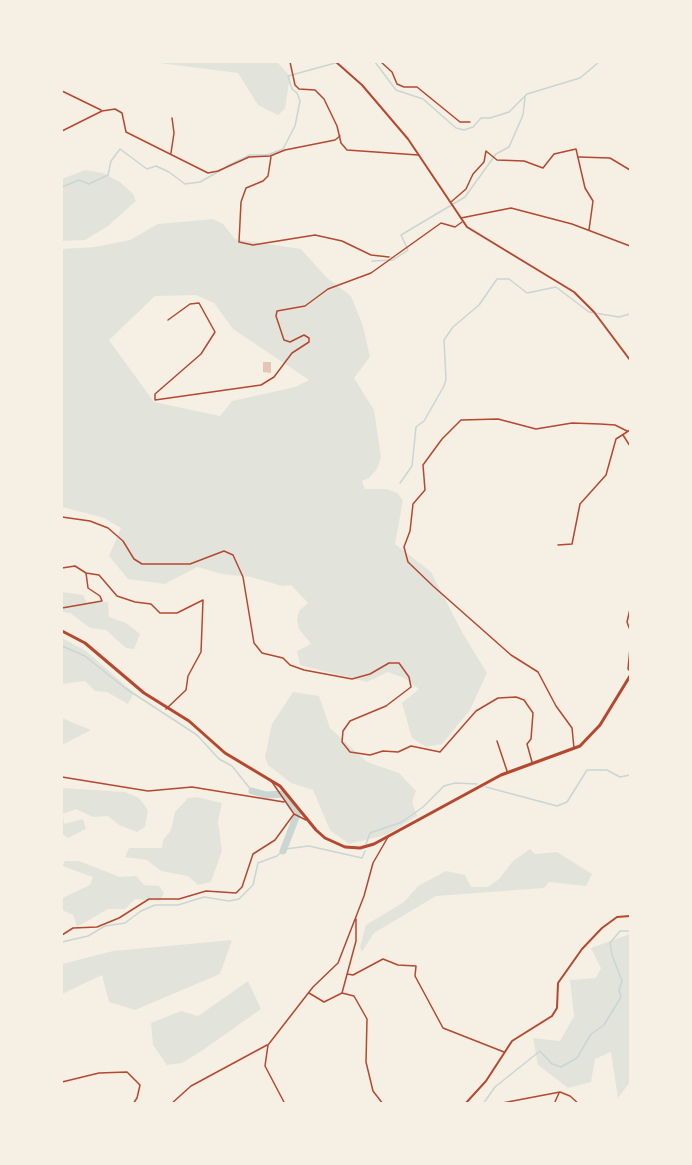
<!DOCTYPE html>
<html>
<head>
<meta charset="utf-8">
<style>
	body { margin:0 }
	#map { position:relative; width:692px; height:1165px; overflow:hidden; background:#f6efe4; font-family:Manrope,sans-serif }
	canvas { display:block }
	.frame { position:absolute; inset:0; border:63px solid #f6efe4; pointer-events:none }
</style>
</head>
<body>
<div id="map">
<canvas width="692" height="1165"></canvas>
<div class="frame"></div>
</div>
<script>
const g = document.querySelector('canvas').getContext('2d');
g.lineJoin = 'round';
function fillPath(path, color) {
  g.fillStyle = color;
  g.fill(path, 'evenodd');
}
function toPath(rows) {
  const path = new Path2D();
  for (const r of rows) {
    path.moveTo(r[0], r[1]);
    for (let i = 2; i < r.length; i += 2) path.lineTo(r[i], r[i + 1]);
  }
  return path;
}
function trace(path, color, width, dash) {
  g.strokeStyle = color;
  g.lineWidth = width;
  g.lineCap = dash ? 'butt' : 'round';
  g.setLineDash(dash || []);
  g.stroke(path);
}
const green = toPath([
	[152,62,277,62,290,76,285,109,278,115,258,105,238,73],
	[85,170,103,173,120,182,133,194,136,201,108,226,85,240,62,241,62,179],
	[213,219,223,224,235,239,301,249,327,278,351,296,363,326,370,357,354,378,374,410,381,457,377,469,369,478,362,481,365,489,387,489,397,493,403,500,395,544,431,572,462,632,487,673,470,710,442,744,426,747,412,738,402,703,419,689,404,678,388,672,367,682,300,665,297,651,311,644,299,629,297,619,299,611,308,603,291,585,282,586,251,577,222,574,197,567,165,584,128,579,109,556,121,528,104,518,62,507,62,249,95,247,130,240,158,224],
	[196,295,214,303,233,329,309,380,295,387,232,401,220,416,154,402,109,340,155,296],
	[62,592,83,595,87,603,108,602,109,617,126,623,140,634,134,649,126,648,106,630,90,628,70,613,62,612],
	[62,638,86,651,134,693,128,704,107,692,95,691,85,681,62,684],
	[293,692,319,696,330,728,367,762,399,773,416,791,412,802,417,816,386,835,349,844,330,830,313,790,291,783,268,765,265,757,272,724],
	[62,718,91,730,62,745],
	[62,788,125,792,139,798,148,810,145,827,137,832,119,825,108,816,93,817,76,809,63,814,64,824,83,819,86,829,68,838,62,834],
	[197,797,222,803,218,821,222,851,211,882,198,885,188,876,161,871,147,860,125,857,129,848,162,848,163,840,171,830,175,812,188,798],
	[530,849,535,854,557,852,592,874,586,886,549,882,544,888,436,896,374,933,362,952,360,947,366,925,404,902,418,886,446,871,465,875,471,887,488,887,499,879,513,861],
	[65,861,79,861,120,877,136,876,144,885,159,886,164,893,160,901,135,899,125,909,108,909,77,927,73,915,62,910,62,898,90,885,93,877,62,866],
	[630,934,630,1082,618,1098,611,1052,595,1059,591,1082,568,1088,538,1065,533,1038,560,1041,574,1016,570,980,596,978,601,968,591,948],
	[232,940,220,974,135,1010,109,1002,102,975,62,994,62,964,113,951],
	[248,981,261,1009,203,1050,182,1063,167,1065,153,1045,151,1023,181,1011,198,1016]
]);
const stream = toPath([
	[375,62,396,90,423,99,456,128,464,130,473,127,481,118,490,118,509,112,527,94,580,78,599,62],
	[227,166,250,155,267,155,283,149,295,126,300,101,297,93,292,89,288,76,339,62],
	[62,187,79,180,89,184,108,175,111,161,120,149,147,169,156,166,169,172,185,184,200,182,223,169],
	[372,261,393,260,408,250,401,235,465,197,496,154,509,147,523,115,525,97],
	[400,483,412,466,416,427,424,421,444,386,446,379,444,340,453,327,479,305,497,279,509,279,527,293,556,287,589,312,619,317,630,314],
	[62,646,85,656,125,688,197,735,219,759,232,766,252,791],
	[486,787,557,806,567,802,587,770,607,770,620,777,630,775],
	[366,844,370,833,402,822,423,807,444,786,455,783,477,784],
	[62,942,88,936,105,926,125,923,141,911,155,905,178,905,204,897,229,901,239,899,253,885,258,863,277,856,285,849,309,846,362,858,365,851],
	[483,1104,495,1087,540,1051,552,1064,561,1067,577,1058,591,1034,604,1025,621,997,619,990,622,981,612,955,610,943,620,931,630,931]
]);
const river = toPath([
	[252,791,266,795,284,794,298,812,283,851]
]);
const building = toPath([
	[263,362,271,362,271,373,263,372]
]);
const minor = toPath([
	[290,62,295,85,299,89,315,90,324,99,337,126,341,143,347,150,418,155],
	[381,62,392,72,397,84,404,87,417,87,460,122,470,122],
	[62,91,101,110],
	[62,131,102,111,115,109,122,113,126,132,208,173,218,171,249,157,270,156,285,150,335,140,340,136],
	[486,151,497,160,524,161,543,168,554,154,576,149,585,188,593,201,589,230],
	[171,153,174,133,172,118],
	[271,157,268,176,263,181,246,188,241,202,239,242,253,245,315,235,342,241,371,255,389,257],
	[579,157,610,158,630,170],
	[451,202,466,189,473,174,484,162,486,151],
	[461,218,511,208,572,224,630,246],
	[168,320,190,304,199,303,215,332,201,354,155,394,155,400,261,385,274,377,292,353,309,342,309,338,304,335,290,342,284,340,276,316,277,311,305,306,328,289,371,273,441,223,455,227,462,222],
	[623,435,630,446],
	[62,517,90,521,108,528,123,541,134,559,142,564,190,564,224,551,233,555,243,577,254,643,262,653,283,658,290,665,304,670,352,679,370,674,389,663,399,663,409,677,411,687,386,706,350,721,343,731,342,742,350,752,370,755,383,751,398,752,411,746,440,752,476,711,498,698,516,697,524,700,533,713,531,739,527,744,532,762],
	[558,545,572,544,580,504,606,475,616,439,630,430],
	[62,568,75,566,86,573,99,575,117,596,135,602,151,604,160,613,177,613,203,600,201,652,188,676,186,690,166,709],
	[62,608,102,601,100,596,88,588,86,573],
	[630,609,627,622,630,630],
	[630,648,628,669,630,671],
	[497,741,507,771],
	[574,748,572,728,556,706,538,672,511,655,433,586,408,562,404,547,410,531,413,504,425,490,423,465,442,439,461,420,498,419,536,429,572,423,600,424,615,425,627,431],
	[62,777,148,791,192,787,284,802],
	[272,782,294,814,306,820],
	[62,935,73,928,97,927,119,918,149,899,179,899,206,891,236,893,242,887,253,854,275,840,294,814],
	[347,974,353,975,383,959,398,965,416,966,415,976,443,1028,504,1052],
	[309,993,324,1002,342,993,354,996,367,1019,366,1062,373,1091,383,1104],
	[342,993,356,941,356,919],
	[62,1082,99,1073,127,1072,140,1085,137,1098,133,1104],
	[171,1104,191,1086,267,1045],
	[285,1104,265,1066,268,1045,313,987,338,963,364,896,373,863,388,837],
	[497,1104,560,1092,570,1096,579,1104],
	[554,1104,559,1093]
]);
const tertiary = toPath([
	[465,1104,486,1081,512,1041,552,1016,557,1008,558,983,582,949,602,928,617,917,630,916]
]);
const secondary = toPath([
	[336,62,362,85,408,139,467,227,574,292,594,312,630,360]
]);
const trunk = toPath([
	[62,631,85,643,144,693,189,721,225,753,280,786,316,830,325,838,345,847,360,848,374,844,501,775,580,746,600,725,630,676]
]);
fillPath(green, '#e2e4dc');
trace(stream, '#c9d6d2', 1.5);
trace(river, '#c9d6d2', 7);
fillPath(building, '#e6c5b7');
trace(minor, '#b5482f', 1.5);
trace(tertiary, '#b5482f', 2);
trace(secondary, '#b5482f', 2);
trace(trunk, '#b5482f', 3);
</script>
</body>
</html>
